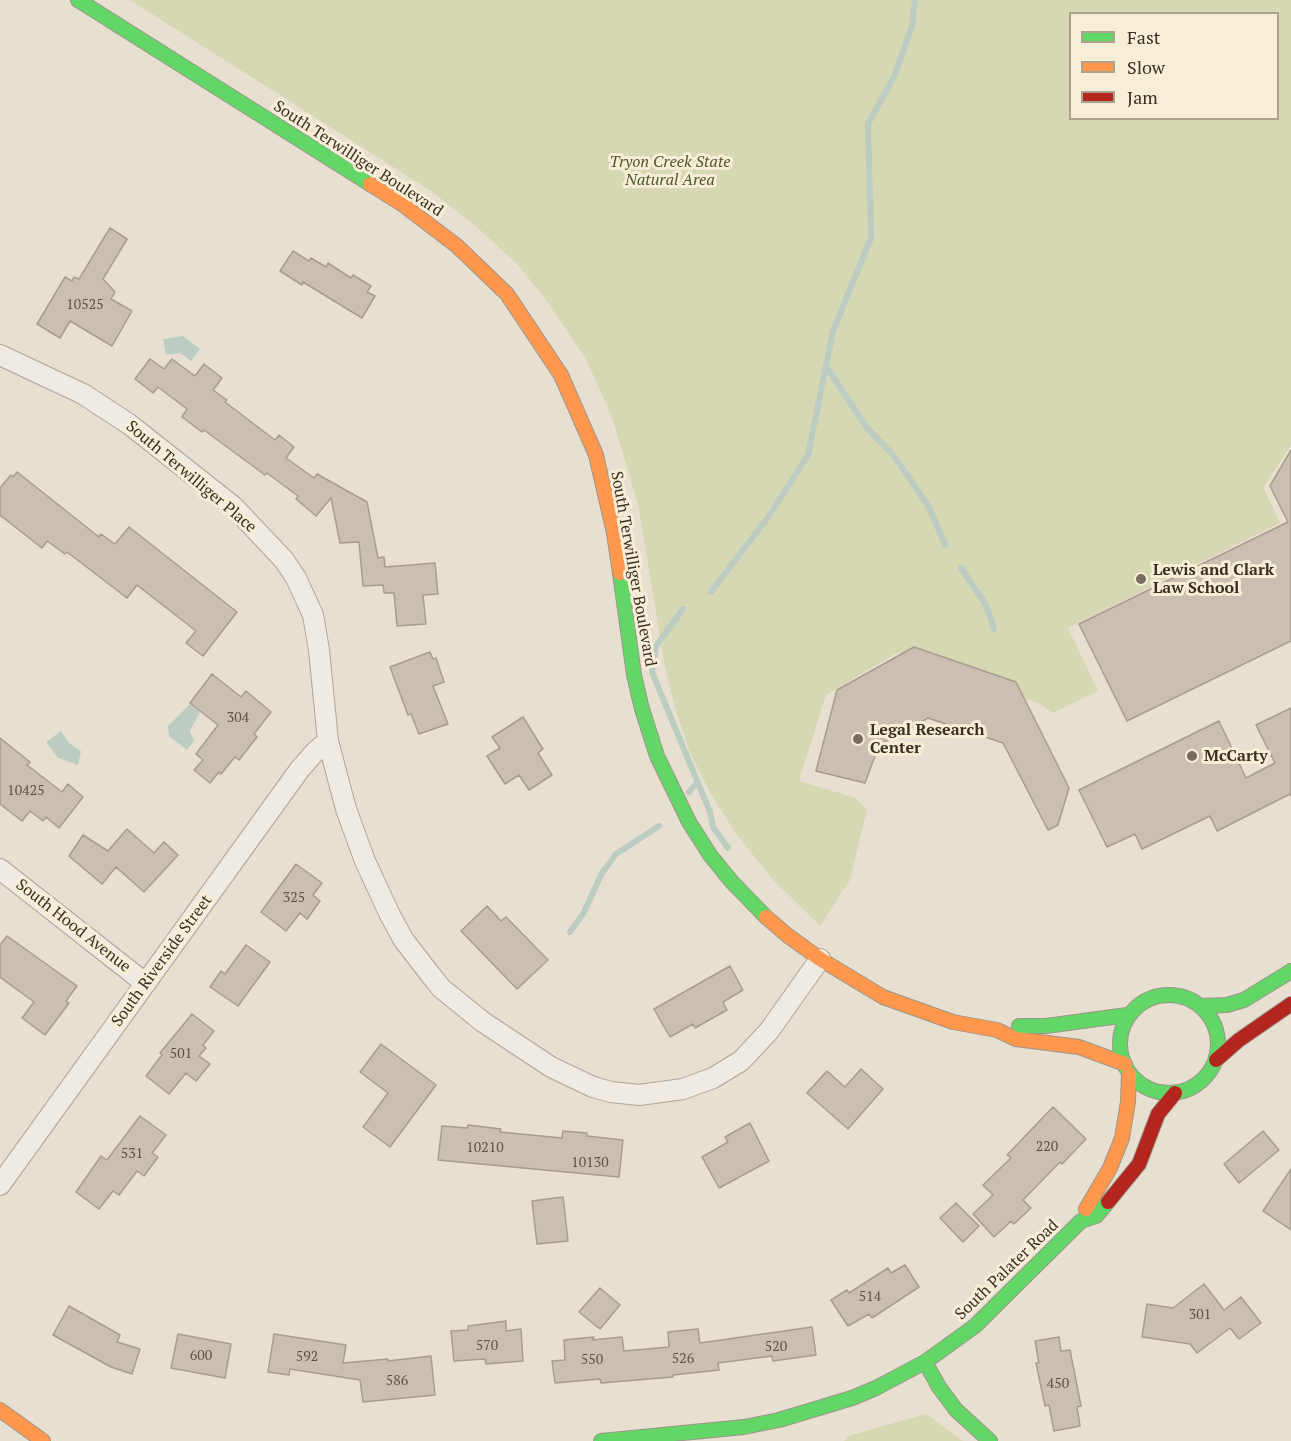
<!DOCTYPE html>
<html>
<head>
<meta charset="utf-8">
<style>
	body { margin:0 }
	#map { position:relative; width:1291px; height:1441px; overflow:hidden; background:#e7e0d1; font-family:"PT Serif",serif }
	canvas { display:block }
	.legend { position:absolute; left:1069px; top:12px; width:210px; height:108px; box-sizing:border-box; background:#f7eed8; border:2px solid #ada18e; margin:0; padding:8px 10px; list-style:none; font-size:18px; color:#3d2e20 }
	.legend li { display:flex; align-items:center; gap:12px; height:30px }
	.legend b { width:30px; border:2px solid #ada18e }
</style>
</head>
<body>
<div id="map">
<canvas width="1291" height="1441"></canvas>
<ul class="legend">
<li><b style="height:8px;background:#63d668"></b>Fast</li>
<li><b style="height:8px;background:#ff974d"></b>Slow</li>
<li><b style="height:8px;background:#b3261e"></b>Jam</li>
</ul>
</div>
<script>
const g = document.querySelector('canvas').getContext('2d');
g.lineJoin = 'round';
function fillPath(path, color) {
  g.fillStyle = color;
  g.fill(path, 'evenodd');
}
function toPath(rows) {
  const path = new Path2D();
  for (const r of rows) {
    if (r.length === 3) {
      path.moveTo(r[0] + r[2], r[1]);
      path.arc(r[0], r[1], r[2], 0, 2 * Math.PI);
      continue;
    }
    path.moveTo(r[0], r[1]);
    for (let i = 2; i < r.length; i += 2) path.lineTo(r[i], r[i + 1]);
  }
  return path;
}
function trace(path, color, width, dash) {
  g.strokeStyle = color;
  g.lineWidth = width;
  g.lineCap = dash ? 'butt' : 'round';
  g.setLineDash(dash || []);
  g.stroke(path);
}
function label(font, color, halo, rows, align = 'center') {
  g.font = font + ' "PT Serif",serif';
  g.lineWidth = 6;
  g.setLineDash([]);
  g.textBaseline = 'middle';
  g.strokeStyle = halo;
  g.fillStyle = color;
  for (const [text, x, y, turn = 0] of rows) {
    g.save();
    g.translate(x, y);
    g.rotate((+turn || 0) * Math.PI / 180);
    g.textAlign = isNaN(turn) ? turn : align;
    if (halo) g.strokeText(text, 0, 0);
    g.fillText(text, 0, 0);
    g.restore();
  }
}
const green = toPath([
	[130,0,1291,0,1291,445,1263,487,1280,523,1068,628,1098,691,1053,713,1040,704,897,653,826,695,799,781,856,798,867,810,850,880,820,926,774,881,737,835,712,796,690,753,675,708,664,663,639,508,612,417,586,359,544,297,518,265,478,228,431,191],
	[1070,14,1278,14,1278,118,1070,118],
	[926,1414,963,1441,844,1441,848,1436]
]);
const water = toPath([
	[183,336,200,349,191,361,180,353,166,355,163,339],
	[190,704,200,712,190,731,194,741,187,750,169,736,168,726],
	[61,731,69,743,81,751,78,765,58,758,46,742]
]);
const stream = toPath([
	[826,366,867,428,894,456,929,507,945,545],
	[961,568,986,605,994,629],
	[711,592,769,516,808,455,833,331,871,238,868,124,894,77,912,26,915,0],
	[683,609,656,646,652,672,710,812,713,827,728,848],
	[689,792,697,783],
	[570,932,583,914,602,873,616,854,659,826]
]);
const building = toPath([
	[110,228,127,239,103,279,115,292,111,299,132,311,112,346,70,321,60,338,37,324,65,277,72,281,74,277,79,279,110,228],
	[293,251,309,261,311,258,326,267,328,263,351,278,353,275,371,286,367,292,375,296,362,318,303,282,302,285,280,271,293,251],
	[150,359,164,369,172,359,195,376,204,364,222,378,213,390,227,400,225,402,275,440,279,435,294,447,286,458,314,478,317,474,367,502,378,558,384,557,385,567,435,563,438,594,423,595,426,624,397,626,394,593,384,593,383,585,363,586,359,542,340,543,331,498,316,516,296,499,298,496,267,473,265,475,204,430,202,432,182,417,187,409,158,387,153,393,135,379,150,359],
	[1291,450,1291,641,1127,721,1079,624,1288,522,1270,486,1291,450],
	[17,472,99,537,101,534,115,544,129,527,237,612,203,656,186,643,196,631,137,585,127,598,67,552,65,554,47,541,42,548,0,515,0,488,11,475,13,477,17,472],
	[914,647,1016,682,1069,788,1058,825,1048,830,1003,743,928,718,879,745,865,783,816,771,837,690,914,647],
	[430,652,433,659,436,658,444,682,433,686,448,724,419,734,411,714,408,715,390,667,430,652],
	[212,674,241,697,246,691,271,712,254,734,257,737,239,760,235,757,221,774,219,772,210,783,194,770,203,760,196,754,218,725,190,703,212,674],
	[1291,708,1291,796,1290,794,1217,831,1210,816,1142,849,1135,834,1107,847,1079,790,1219,721,1246,778,1275,763,1256,725,1291,708],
	[523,717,543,749,538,753,552,775,529,790,519,775,505,784,487,756,500,748,492,737,523,717],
	[0,738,30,762,27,765,62,792,68,784,83,797,59,828,46,817,43,821,30,811,22,821,0,804,0,738],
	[127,829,154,853,164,842,178,855,144,892,116,867,102,884,69,856,83,835,108,851,127,829],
	[296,864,322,883,313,895,320,901,307,919,300,913,286,931,261,912,296,864],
	[487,906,501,921,506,917,548,960,517,989,461,931,487,906],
	[7,936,77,986,66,1001,69,1003,45,1035,22,1018,34,1002,0,977,0,945,7,936],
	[246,945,270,962,238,1006,210,987,221,971,225,974,246,945],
	[730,966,743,990,723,1002,727,1010,695,1028,693,1024,670,1037,654,1009,730,966],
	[192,1014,214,1031,203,1045,206,1048,199,1056,210,1064,196,1081,186,1073,169,1094,146,1076,162,1055,160,1053,192,1014],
	[381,1044,436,1085,390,1147,363,1127,388,1093,360,1072,381,1044],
	[861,1069,883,1089,848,1129,807,1093,827,1071,845,1087,861,1069],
	[1053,1107,1086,1139,1062,1164,1060,1162,1023,1200,1031,1208,1014,1224,1011,1221,994,1237,973,1214,993,1195,983,1185,1011,1158,1007,1155,1053,1107],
	[140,1116,166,1135,152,1153,158,1157,144,1176,137,1171,119,1195,113,1191,99,1209,76,1192,101,1156,107,1160,140,1116],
	[750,1123,769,1161,719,1188,702,1157,728,1142,725,1137,750,1123],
	[468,1125,501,1129,500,1132,562,1138,563,1131,587,1133,587,1136,623,1140,619,1177,438,1160,442,1126,467,1128,468,1125],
	[1263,1131,1279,1150,1239,1183,1224,1164,1263,1131],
	[1291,1169,1291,1230,1263,1211,1291,1169],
	[563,1197,568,1241,537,1244,532,1201,563,1197],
	[956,1203,979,1226,963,1242,940,1218,956,1203],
	[905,1265,919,1287,872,1318,869,1314,848,1326,831,1300,847,1290,849,1293,888,1268,891,1273,905,1265],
	[1204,1284,1224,1310,1241,1297,1261,1323,1239,1339,1230,1328,1197,1353,1190,1344,1142,1337,1147,1304,1173,1308,1204,1284],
	[600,1288,620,1305,600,1329,579,1312,600,1288],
	[69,1306,120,1335,117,1342,140,1349,132,1374,111,1367,53,1335,69,1306],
	[506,1321,506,1331,521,1329,523,1361,486,1364,485,1359,454,1361,451,1331,468,1330,468,1326,506,1321],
	[812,1327,816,1355,773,1361,772,1356,718,1363,719,1370,673,1375,673,1377,601,1383,600,1379,555,1383,552,1361,565,1360,564,1340,594,1337,592,1340,622,1337,624,1351,669,1347,668,1332,698,1329,700,1343,812,1327],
	[178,1334,231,1344,225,1378,171,1368,178,1334],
	[274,1334,346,1345,343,1363,388,1359,388,1361,431,1356,435,1395,363,1402,360,1380,290,1369,289,1375,268,1372,274,1334],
	[1059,1337,1061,1351,1070,1350,1081,1406,1077,1407,1080,1426,1054,1431,1049,1405,1045,1406,1036,1363,1039,1363,1035,1341,1059,1337]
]);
const street = toPath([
	[0,355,83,394,129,424,234,507,284,560,296,578,313,615,319,650,328,741,346,809,365,861,389,913,403,939,426,969,441,988,483,1022,551,1067,593,1087,611,1092,639,1095,683,1089,713,1078,741,1061,769,1031,820,959],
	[0,869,145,983],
	[0,1185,300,769,315,752,328,741]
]);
const fast = toPath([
	[78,0,370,184],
	[620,573,634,675,642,709,657,756,689,822,710,855,732,882,766,917],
	[1169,1044,49],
	[1201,1006,1227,1005,1244,1000,1291,971],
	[1019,1026,1046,1026,1127,1015],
	[925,1362,939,1387,956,1410,990,1441],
	[601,1441,744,1427,779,1420,852,1398,876,1388,925,1362,975,1326,1081,1221,1096,1216,1108,1202]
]);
const slow = toPath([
	[370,184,402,204,457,246,507,294,561,375,596,455,614,533,620,573],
	[766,917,787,935,820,959,883,997,953,1022,997,1030,1016,1039,1079,1047,1125,1064],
	[1086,1209,1110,1168,1122,1138,1128,1102,1129,1074],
	[0,1410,43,1441]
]);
const jam = toPath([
	[1216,1060,1239,1040,1291,1004],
	[1108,1202,1139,1164,1158,1114,1175,1093]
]);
const markers = [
	[1141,579,6,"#786c5e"],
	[858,739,6,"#786c5e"],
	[1192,756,6,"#786c5e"]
];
const numberNames = [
	["10525",85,305],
	["304",238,718],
	["10425",26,791],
	["325",294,898],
	["501",181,1054],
	["220",1047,1147],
	["10210",485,1148],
	["531",132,1154],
	["10130",590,1163],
	["514",870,1297],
	["301",1200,1315],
	["570",487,1346],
	["520",776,1347],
	["600",201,1356],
	["592",307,1357],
	["526",683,1359],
	["550",592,1360],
	["586",397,1381],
	["450",1058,1384]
];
const streetNames = [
	["South Terwilliger Boulevard",358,159,33],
	["South Terwilliger Place",191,477,40],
	["South Terwilliger Boulevard",633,569,80],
	["South Hood Avenue",73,926,38],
	["South Riverside Street",162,961,-54],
	["South Palater Road",1007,1270,-44]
];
const parkNames = [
	["Tryon Creek State",670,162],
	["Natural Area",670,180]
];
const poiNames = [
	["Lewis and Clark",1153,570],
	["Law School",1153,588],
	["Legal Research",870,730],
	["Center",870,748],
	["McCarty",1204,756]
];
fillPath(green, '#d6d7b3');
fillPath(water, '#bcccc2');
trace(stream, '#bcccc2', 6);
fillPath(building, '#cbbfb2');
trace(building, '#a89c90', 1.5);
trace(street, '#ada599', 22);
trace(fast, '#9c958a', 16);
trace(slow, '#9c958a', 16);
trace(jam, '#9c958a', 16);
trace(street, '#efebe3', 20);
trace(fast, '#63d668', 14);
trace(slow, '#ff974d', 14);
trace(jam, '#b3261e', 14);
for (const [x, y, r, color] of markers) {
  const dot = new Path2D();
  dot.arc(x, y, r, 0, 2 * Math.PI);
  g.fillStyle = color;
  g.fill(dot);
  trace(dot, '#f7eed8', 2);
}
label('14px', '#605244', null, numberNames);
label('16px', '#3d2e20', '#f7eed8', streetNames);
label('italic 16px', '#4d5a26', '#f7eed8', parkNames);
label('bold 16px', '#3d2e20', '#f7eed8', poiNames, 'left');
</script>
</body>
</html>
